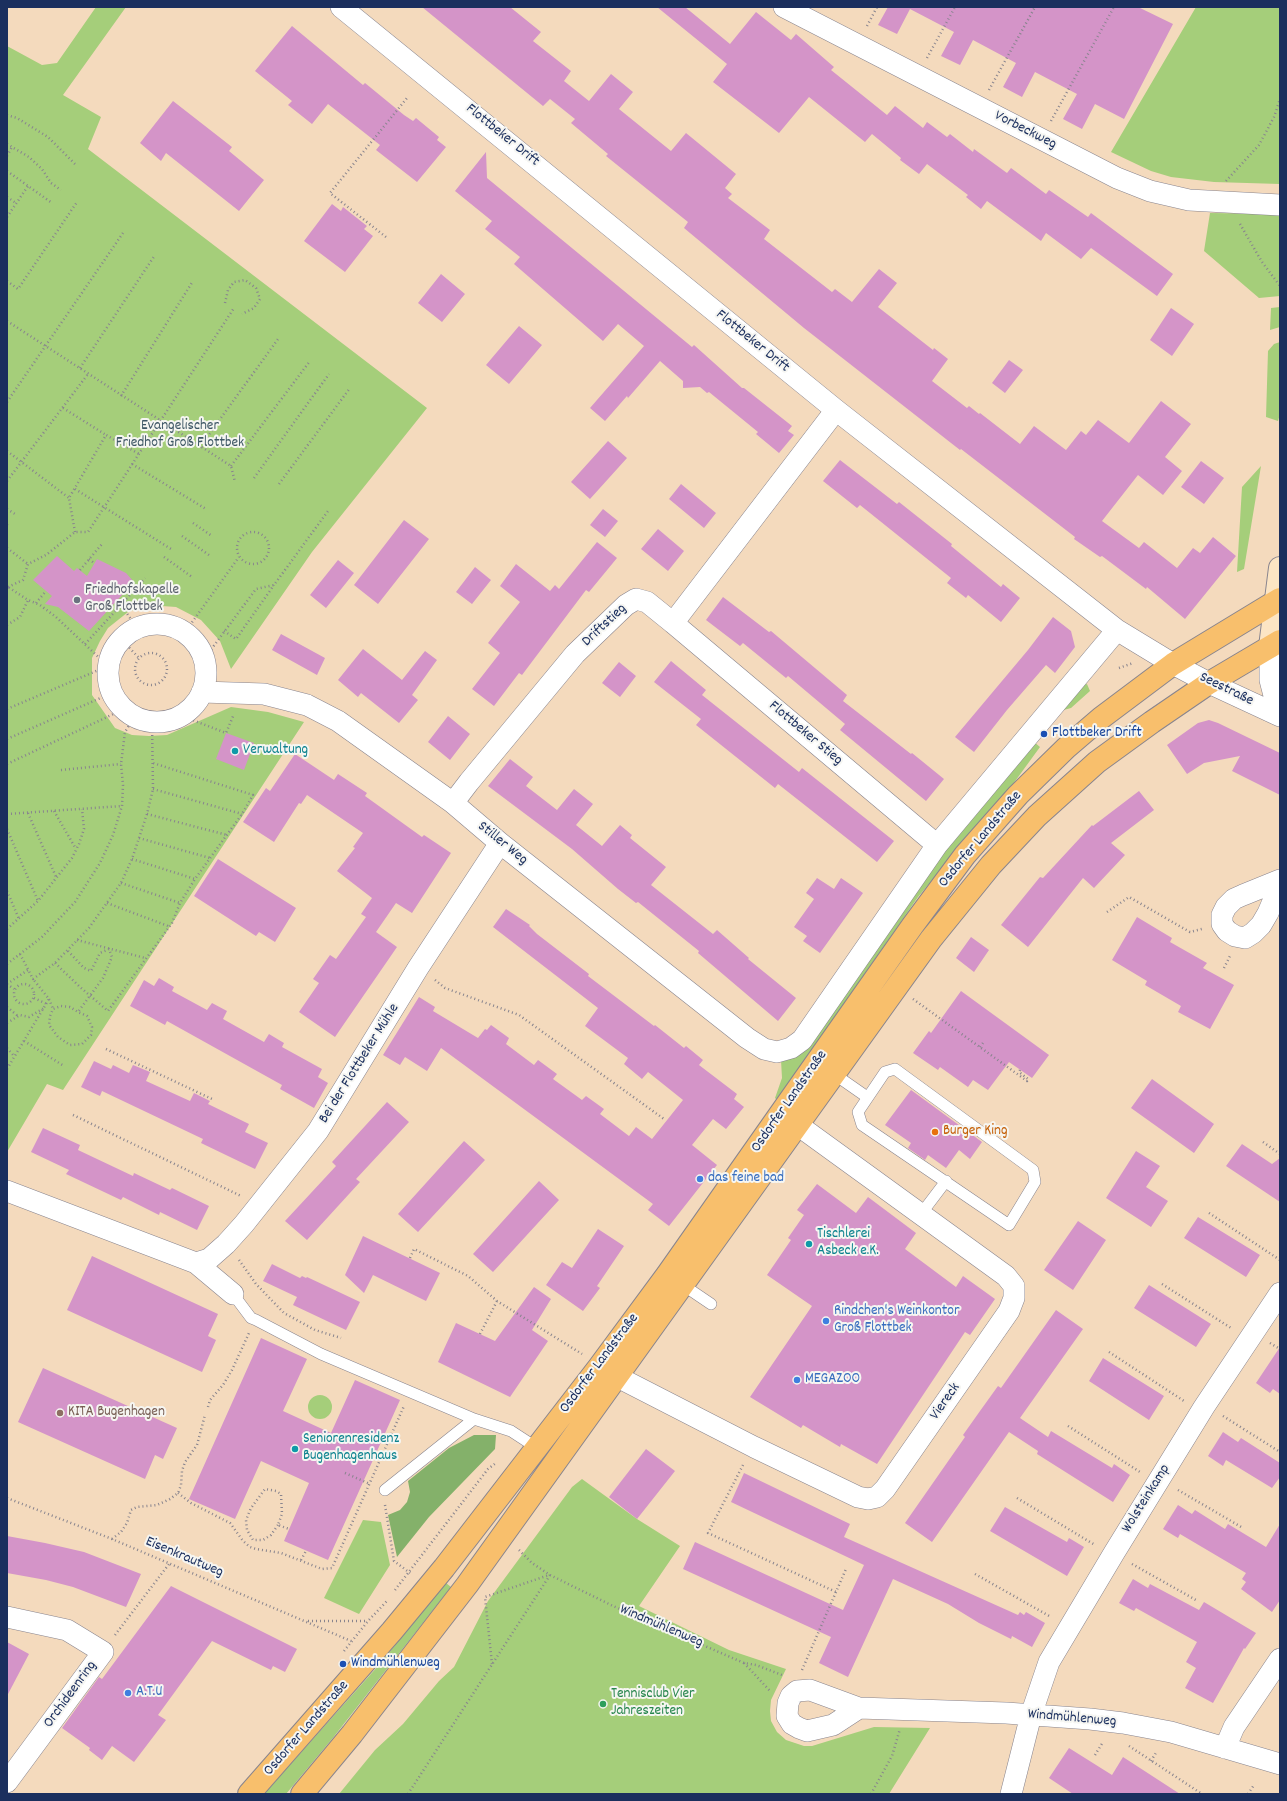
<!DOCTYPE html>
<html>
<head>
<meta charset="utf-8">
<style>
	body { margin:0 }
	#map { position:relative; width:1287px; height:1801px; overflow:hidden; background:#f4dabd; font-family:Dekko,sans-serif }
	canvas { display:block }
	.frame { position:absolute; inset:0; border:8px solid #1b2f5e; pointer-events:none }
</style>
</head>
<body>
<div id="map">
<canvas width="1287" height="1801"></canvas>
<div class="frame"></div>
</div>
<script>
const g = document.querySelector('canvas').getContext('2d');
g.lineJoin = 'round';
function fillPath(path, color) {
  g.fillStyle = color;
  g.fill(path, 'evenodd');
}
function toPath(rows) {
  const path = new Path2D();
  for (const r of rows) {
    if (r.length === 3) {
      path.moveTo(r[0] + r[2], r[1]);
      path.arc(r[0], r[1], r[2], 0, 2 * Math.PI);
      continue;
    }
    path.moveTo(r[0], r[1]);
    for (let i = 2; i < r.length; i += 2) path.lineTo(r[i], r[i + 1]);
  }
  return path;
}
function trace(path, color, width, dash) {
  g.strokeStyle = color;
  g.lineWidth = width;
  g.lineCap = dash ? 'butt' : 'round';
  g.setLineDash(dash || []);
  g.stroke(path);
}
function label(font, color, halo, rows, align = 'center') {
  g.font = font + ' Dekko,sans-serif';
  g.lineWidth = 4;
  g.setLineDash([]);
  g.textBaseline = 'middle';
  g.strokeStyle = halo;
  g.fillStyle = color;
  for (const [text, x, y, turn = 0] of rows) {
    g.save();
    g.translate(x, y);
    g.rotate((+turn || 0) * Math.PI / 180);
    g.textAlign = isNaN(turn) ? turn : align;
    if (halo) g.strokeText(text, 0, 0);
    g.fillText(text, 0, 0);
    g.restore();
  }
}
const green = toPath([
	[96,7,126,7,63,95,101,117,88,149,427,408,312,552,231,669,220,641,201,620,176,607,148,605,128,612,108,628,100,641,92,658,92,695,115,728,132,735,149,736,167,735,231,707,268,712,304,722,63,1090,47,1084,7,1152,7,46,42,65,57,63],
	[1196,7,1280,7,1280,184,1214,182,1171,177,1151,171,1111,152],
	[1210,213,1280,214,1280,296,1259,298,1204,251],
	[1280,307,1280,327,1270,330,1271,308],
	[1280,342,1280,414,1278,421,1266,417,1268,351,1274,344],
	[1261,466,1244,569,1237,572,1242,487],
	[1087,684,1090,691,1071,708,1060,711,1078,686],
	[1033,741,1040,747,1013,784,965,840,918,897,777,1100,775,1098,782,1078,781,1060,927,869],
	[320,1407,12],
	[582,1479,637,1519,680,1546,639,1606,729,1650,786,1669,771,1700,770,1711,771,1721,777,1732,786,1740,804,1746,812,1746,874,1727,930,1728,889,1794,339,1794,375,1750,403,1724,439,1681,454,1667,488,1601,572,1487],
	[363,1520,381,1522,390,1565,359,1614,324,1598],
	[446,1583,451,1587,332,1739,286,1794,264,1794,378,1666]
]);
const forest = toPath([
	[474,1435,496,1435,495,1449,429,1517,397,1557,388,1515,400,1510,407,1502,410,1492,408,1481,449,1448]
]);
const building = toPath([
	[422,7,510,7,541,32,533,41,571,71,564,81,589,101,611,74,633,92,619,109,671,151,686,133,736,174,725,188,732,194,728,198,770,230,764,239,832,292,835,289,852,302,879,269,897,283,878,307,933,350,934,348,948,359,932,381,967,408,969,406,979,414,980,413,1020,444,1034,426,1066,450,1081,431,1086,435,1098,420,1129,443,1161,401,1191,424,1165,457,1182,471,1163,495,1138,475,1102,521,1139,548,1144,542,1177,568,1193,548,1200,553,1213,537,1236,556,1185,619,1147,587,1146,589,1102,556,1100,557,1074,539,1075,537,961,449,960,450,804,328,684,228,688,222,606,156,608,154,571,123,575,119,550,99,543,106],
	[657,7,685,7,730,44,756,12,791,40,796,34,834,67,831,70,887,115,895,106,923,128,927,122,947,137,950,134,973,152,974,149,1007,173,1011,168,1046,194,1049,190,1088,217,1091,213,1173,274,1157,296,1091,248,1081,259,1046,233,1041,241,987,201,981,209,966,197,968,195,927,164,919,174,900,160,901,158,872,134,865,142,809,97,779,133,713,82,727,64],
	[888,7,1138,7,1173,24,1124,119,1095,104,1082,129,1063,119,1077,94,1035,72,1022,97,1003,87,1016,63,973,40,960,65,941,56,954,32,910,9,897,34,878,25],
	[292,26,363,85,365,83,404,115,413,121,416,118,439,137,437,140,446,147,417,182,376,150,380,145,328,104,312,124,288,105,292,101,255,71],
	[173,101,232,147,229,151,264,180,239,211,166,153,161,161,140,143],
	[486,152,487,178,692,347,694,345,742,388,744,388,792,426,788,431,794,435,779,453,756,434,758,432,709,392,707,393,700,387,683,388,683,381,660,361,628,398,627,396,605,421,590,408,644,346,618,324,603,341,514,264,520,257,485,229,492,221,455,191],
	[332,204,341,211,343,207,367,226,364,229,373,236,345,272,304,241],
	[441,274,465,294,442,322,418,303],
	[1171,308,1194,324,1172,356,1150,340],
	[519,326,542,345,509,384,486,365],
	[1009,360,1023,370,1005,393,992,383],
	[608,441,627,458,590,499,571,482],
	[840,460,897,504,899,502,952,544,951,546,1001,587,1003,584,1020,598,1001,622,968,595,966,598,947,583,951,578,860,505,857,508,823,481],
	[1201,461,1224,478,1204,504,1181,487],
	[681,484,716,513,704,528,669,499],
	[603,509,618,521,605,537,590,525],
	[404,520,429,539,378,604,354,585],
	[658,529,684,551,668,571,641,549],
	[597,542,617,558,589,592,586,590,522,675,519,673,494,706,472,689,500,653,488,643,520,602,500,586,516,564,550,591,555,585,559,589],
	[57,556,74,571,77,568,87,576,97,559,126,573,134,582,89,631,58,607,45,604,52,596,33,580],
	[338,560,354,573,326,608,310,595],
	[475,567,491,580,472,604,456,592],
	[723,597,769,632,771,631,847,695,843,701,911,754,912,753,944,779,926,801,840,730,845,724,788,676,786,678,743,643,740,646,706,620],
	[1053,617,1071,631,1075,647,1055,673,1046,665,1007,710,974,752,955,737,1028,650],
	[281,634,325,658,317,675,272,650],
	[363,649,402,680,425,651,437,660,412,695,418,700,399,723,361,693,358,697,338,680],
	[671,661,706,690,702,695,799,772,802,768,894,841,877,862,778,784,775,788,696,725,701,719,654,682],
	[619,662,636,676,620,697,602,683],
	[448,716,470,734,450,760,428,742],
	[1209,720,1218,723,1280,753,1280,795,1232,771,1240,756,1204,763,1187,774,1167,745,1198,723],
	[226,733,254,743,244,770,216,759],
	[295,754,334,780,338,774,367,793,365,796,422,837,424,835,451,853,412,913,396,903,376,932,397,947,335,1037,299,1012,319,983,313,979,330,955,336,959,366,917,361,914,372,898,337,871,355,848,353,847,363,833,307,795,301,804,299,803,274,842,243,822,266,788,270,791],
	[510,759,533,777,526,786,557,810,574,789,593,804,576,825,602,846,620,825,632,835,630,838,666,867,651,885,713,934,717,930,749,958,748,959,796,998,778,1021,698,953,699,951,638,902,636,903,618,889,572,849,488,786],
	[1139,791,1154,810,1111,843,1125,855,1094,888,1083,878,1028,947,1001,925,1040,877,1043,878,1092,825,1093,826],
	[218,859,296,908,275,942,259,932,256,936,194,896],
	[817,878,834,889,841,878,863,893,820,953,803,941,807,936,794,927,814,899,806,893],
	[506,909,530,925,529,926,537,934,589,974,588,976,654,1026,655,1025,684,1048,686,1046,703,1060,699,1065,737,1094,734,1099,744,1107,726,1129,713,1119,692,1145,717,1165,669,1226,648,1210,653,1204,441,1048,427,1071,405,1057,400,1065,383,1055,419,997,435,1007,433,1011,478,1038,485,1029,487,1030,491,1025,509,1038,506,1044,534,1065,538,1060,557,1074,553,1079,582,1100,586,1096,604,1109,600,1114,629,1136,636,1127,652,1139,683,1100,648,1072,642,1079,624,1064,628,1058,585,1026,598,1008,493,927],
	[1137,917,1172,938,1170,942,1207,963,1203,968,1234,985,1210,1029,1178,1012,1181,1006,1145,985,1147,981,1112,960],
	[971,937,989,950,974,972,956,958],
	[159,978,174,987,172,991,207,1010,212,1003,227,1011,223,1019,264,1042,269,1034,284,1043,282,1047,322,1069,318,1077,328,1083,314,1108,280,1089,282,1085,167,1021,165,1025,130,1006,144,980,154,986],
	[961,991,1049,1055,1032,1078,1009,1062,988,1090,973,1080,968,1087,940,1067,938,1070,913,1053,929,1031,931,1033],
	[94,1061,111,1069,113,1065,129,1073,133,1065,150,1072,146,1081,190,1101,194,1093,210,1101,208,1104,249,1124,245,1132,268,1143,255,1169,201,1143,203,1139,102,1091,100,1096,81,1087],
	[1152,1079,1214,1124,1194,1153,1131,1108],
	[911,1090,982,1142,970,1159,959,1150,946,1168,928,1155,925,1160,908,1148,911,1143,885,1125],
	[387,1102,409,1122,356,1179,360,1182,307,1240,285,1221,336,1166,332,1162],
	[43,1128,80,1145,78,1150,133,1176,134,1173,170,1190,172,1188,209,1206,197,1230,160,1212,159,1215,123,1197,121,1200,66,1174,69,1170,31,1152],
	[464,1141,485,1160,418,1232,398,1214],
	[1242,1144,1272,1164,1280,1158,1280,1202,1226,1166],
	[1136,1151,1160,1166,1146,1187,1168,1201,1151,1227,1106,1198],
	[539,1181,559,1200,493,1272,473,1254],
	[817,1184,856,1213,868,1197,916,1233,905,1249,956,1287,963,1276,995,1299,970,1335,965,1332,877,1464,841,1444,840,1447,803,1425,801,1428,750,1397,812,1306,767,1275,791,1240,788,1238,804,1215,797,1210],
	[1198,1217,1260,1255,1246,1277,1184,1238],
	[1078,1221,1106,1240,1073,1290,1044,1270],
	[598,1229,624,1246,597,1286,600,1288,583,1311,546,1285,562,1262,572,1268],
	[363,1236,440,1273,426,1301,373,1275,364,1293,345,1275],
	[92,1256,218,1314,208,1336,216,1340,202,1372,67,1310],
	[272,1264,300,1278,302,1276,306,1278,307,1277,360,1302,346,1330,293,1305,297,1297,263,1281],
	[1149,1285,1211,1324,1196,1347,1134,1308],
	[534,1287,551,1299,532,1330,548,1341,510,1397,438,1362,456,1323,495,1341],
	[1056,1310,1083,1329,1020,1418,1048,1437,1051,1431,1112,1468,1114,1464,1130,1475,1113,1502,1037,1454,1038,1451,1009,1432,932,1542,905,1523,965,1437,963,1435,980,1411,998,1386,1001,1388],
	[261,1338,307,1359,283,1411,331,1433,355,1380,400,1400,328,1560,284,1541,309,1483,261,1461,235,1519,189,1499],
	[1280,1347,1280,1394,1273,1389,1270,1393,1256,1383],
	[1103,1358,1164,1396,1149,1420,1089,1381],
	[43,1368,177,1428,163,1459,155,1455,145,1479,18,1422],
	[1223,1432,1238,1442,1241,1438,1280,1463,1280,1477,1272,1488,1226,1460,1223,1466,1208,1456],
	[646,1449,675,1471,637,1519,609,1497],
	[744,1473,850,1524,844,1537,1018,1615,1020,1612,1024,1615,1026,1612,1045,1623,1032,1647,1012,1636,1011,1639,979,1623,948,1604,893,1579,848,1677,819,1663,831,1637,683,1569,695,1542,843,1610,864,1565,731,1502],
	[1178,1505,1192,1514,1195,1510,1225,1529,1228,1524,1266,1547,1280,1524,1280,1600,1272,1612,1241,1589,1246,1582,1242,1579,1246,1573,1180,1534,1178,1538,1163,1529],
	[1005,1507,1067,1542,1069,1538,1084,1547,1067,1576,990,1531],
	[7,1536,45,1543,84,1552,141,1574,126,1607,73,1587,46,1580,7,1573],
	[1133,1579,1148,1588,1150,1584,1199,1610,1204,1602,1256,1633,1245,1649,1244,1648,1213,1703,1185,1688,1196,1668,1186,1662,1197,1642,1136,1608,1134,1611,1119,1603],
	[171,1586,297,1649,285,1672,273,1666,271,1670,212,1641,158,1715,166,1720,134,1762,112,1746,102,1760,89,1750,90,1748,62,1728,99,1677,102,1679],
	[7,1642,29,1654,7,1696],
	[1069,1748,1112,1775,1123,1757,1180,1794,1073,1794,1049,1778]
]);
const path = toPath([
	[867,26,877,7],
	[927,58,955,7],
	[989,90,1035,7],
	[7,115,17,118,48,137,75,164],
	[1051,121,1114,7],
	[7,144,29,157,42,169,51,183,61,190],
	[7,156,12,147],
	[7,171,52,203],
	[1226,181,1259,145,1274,117,1280,99],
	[7,197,16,203],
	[7,217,28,186],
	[1240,224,1262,262,1280,286],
	[386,237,330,193,407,98],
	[7,281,18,289,77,202],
	[225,303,228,290,234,282,245,280,256,288,260,299,254,308,242,314],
	[7,321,231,466,235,482],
	[80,368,155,255],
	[121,396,193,281],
	[7,402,123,233],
	[63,408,106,435],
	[200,447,278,339],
	[7,451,69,498],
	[132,464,206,509],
	[231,466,310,361],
	[254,478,329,374],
	[7,481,88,374],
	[279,484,350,388],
	[75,489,171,549],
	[7,509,15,514],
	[193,523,212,536],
	[7,525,8,526],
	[75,532,69,498,106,435,139,454],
	[253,548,16],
	[182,536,209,555],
	[7,548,28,564],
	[164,557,192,577],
	[89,559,94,563],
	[80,570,102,544],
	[8,587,23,580,28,564,46,555,75,532,88,532,234,308],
	[36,603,46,591],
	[7,625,20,617,28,600],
	[137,628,121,605,145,578],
	[224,631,236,639,274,585],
	[185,632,239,557],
	[121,639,139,658],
	[85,644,121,605],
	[151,669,16],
	[204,659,256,589,274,585,328,511],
	[1119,668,1133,663],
	[7,709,108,666,56,617,40,605,28,600,8,587],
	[182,716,226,733,234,714],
	[7,739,112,693],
	[7,764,122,710],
	[61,770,121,764],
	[153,789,242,814],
	[54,811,76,849],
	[28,813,57,879],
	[7,814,122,806],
	[147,814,227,835],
	[7,829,38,901],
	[139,838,210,858],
	[132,859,195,879],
	[121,883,180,903],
	[7,891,19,919],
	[107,903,168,926],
	[1107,912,1129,897,1190,932,1202,929],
	[7,929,38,901,72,858,79,844,84,829,82,809],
	[77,940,145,958],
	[68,951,84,968,91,971,100,953,109,949,112,957,103,978,78,1012,87,1016,92,1027,91,1035,82,1044,70,1045,58,1037,49,1025,50,1016,53,1009,61,1006,70,1007,78,1012],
	[20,954,33,979,55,963,89,928,121,883,132,859,147,814,153,789,152,723],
	[55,963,80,987,108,1011,172,923,180,903,195,879,242,814,253,795,153,763],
	[7,964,42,937,75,902,100,863,113,835,122,806,123,785,121,764,125,732,134,717],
	[1224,968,1230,956],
	[435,980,445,988,519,1015,664,1119],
	[24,994,10],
	[7,984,28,970],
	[7,984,14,989],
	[34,998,47,1004],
	[49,999,53,1009],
	[913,999,1027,1081,1028,1079],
	[7,1007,18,1016],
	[7,1023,20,1015,29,1017,44,1008],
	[24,1041,64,1066],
	[980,1047,983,1043],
	[7,1048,14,1056],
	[106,1049,212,1099],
	[7,1069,49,999,33,979],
	[1020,1070,1019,1072,1028,1079],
	[73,1115,241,1196],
	[1263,1142,1280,1154],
	[1209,1213,1280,1260],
	[410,1258,414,1249,468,1276,497,1301,582,1354],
	[239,1260,256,1284,284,1313,315,1330,341,1338],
	[1162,1284,1231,1328],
	[480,1334,497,1301],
	[1270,1343,1280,1349],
	[1109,1352,1184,1401],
	[208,1407,210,1400,223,1385,232,1370,249,1333],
	[1223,1416,1280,1452],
	[1068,1426,1140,1472],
	[743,1465,708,1533,836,1592],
	[345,1473,370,1484],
	[1178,1490,1243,1528],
	[178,1493,191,1503,230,1523,243,1541,250,1547,256,1549,281,1553,322,1569,332,1568,404,1406],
	[7,1498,112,1539,351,1641],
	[1017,1498,1095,1545],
	[385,1505,394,1561,410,1573],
	[278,1525,271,1535,263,1540,253,1540,247,1530,246,1520,251,1508,265,1489,276,1491,281,1494,282,1514,278,1525,289,1529],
	[112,1539,121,1532,127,1523,131,1510,137,1507,157,1505,170,1499,178,1493,181,1485,182,1471,185,1462,197,1445,205,1415],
	[519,1550,532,1563,550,1575,613,1606,744,1663,756,1665,782,1675],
	[301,1560,306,1551],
	[1132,1564,1196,1600],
	[975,1574,1051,1617],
	[395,1590,488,1469,496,1463],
	[308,1621,367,1621],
	[115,1635,169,1564],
	[344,1651,368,1621,387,1601],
	[744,1663,771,1692],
	[492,1664,485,1597,549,1575],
	[802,1670,846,1569],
	[1129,1746,1202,1794],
	[1095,1755,1103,1742],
	[1151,1761,1157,1751],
	[408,1794,550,1575],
	[871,1794,892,1756,900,1729],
	[1248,1794,1254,1785]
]);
const lane = toPath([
	[895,1069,1033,1170,1035,1182,1009,1225,862,1125,858,1112,885,1072,895,1069],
	[834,1074,867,1097],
	[921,1214,946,1181],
	[680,1283,711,1304],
	[233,1294,251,1318,256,1320,321,1354,474,1419],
	[385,1490,474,1419,511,1431,537,1448]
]);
const street = toPath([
	[341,7,836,410,1117,630,1173,664,1209,683,1280,716],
	[784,7,1117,178,1150,191,1189,200,1280,205],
	[673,623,937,845],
	[157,673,49],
	[1270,647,1270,680,1279,715],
	[202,692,264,694,307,705,338,721,453,803,500,843,747,1038,764,1049,777,1052,791,1048,802,1040,937,845,1117,630],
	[453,803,469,782,575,654,626,605,636,599,647,602,673,623,836,410],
	[1280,880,1243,895,1234,899,1226,907,1222,915,1222,924,1227,931,1235,936,1245,938,1253,933,1261,925,1268,913,1280,885],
	[7,1191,196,1263,233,1294],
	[196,1263,209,1259,226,1244,244,1224,318,1131,418,968,500,843],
	[602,1369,754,1447,858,1497,868,1499,877,1497,885,1489,1009,1311,1014,1298,1014,1286,1006,1276,784,1115],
	[7,1617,67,1630,103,1652,7,1782],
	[859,1708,833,1725,807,1731,799,1728,792,1724,787,1716,788,1703,791,1696,797,1691,810,1690,859,1708,1006,1713,1090,1719,1123,1723,1171,1732,1280,1764],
	[1225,1748,1234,1727,1280,1659],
	[1011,1794,1031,1715,1049,1662,1114,1553,1204,1407,1280,1293]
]);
const secondary = toPath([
	[1270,647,1280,568]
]);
const primary = toPath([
	[249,1794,392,1631,444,1568,599,1367,667,1275,913,925,965,855,1018,795,1066,748,1101,718,1173,664,1280,599],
	[302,1794,352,1734,467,1585,931,939,991,865,1037,816,1097,762,1152,722,1209,683,1280,641]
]);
const markers = [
	[77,600,4,"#6b7280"],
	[1044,734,4,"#1a4fb4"],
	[235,751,4,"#0f9aa8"],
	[935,1132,4,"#e8710a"],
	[700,1179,4,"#3f7fe0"],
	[809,1244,4,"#0f9aa8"],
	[826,1321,4,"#3f7fe0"],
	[797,1380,4,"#3f7fe0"],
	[60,1413,4,"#8d6e63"],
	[295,1449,4,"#0f9aa8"],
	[343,1664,4,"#1a4fb4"],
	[128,1693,4,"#3f7fe0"],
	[603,1704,4,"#2e9e5b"]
];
const streetNames = [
	["Vorbeckweg",1025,131,27],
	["Flottbeker Drift",502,136,39],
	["Flottbeker Drift",752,342,39],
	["Driftstieg",605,626,-43],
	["Seestraße",1226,690,26],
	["Flottbeker Stieg",805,734,40],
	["Osdorfer Landstraße",981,840,-50],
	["Stiller Weg",502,844,39],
	["Bei der Flottbeker Mühle",360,1064,-58],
	["Osdorfer Landstraße",790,1102,-55],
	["Osdorfer Landstraße",600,1364,-53],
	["Viereck",946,1402,-55],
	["Wolsteinkamp",1147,1499,-58],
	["Eisenkrautweg",184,1558,23],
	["Windmühlenweg",661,1627,23],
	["Orchideenring",71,1695,-54],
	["Windmühlenweg",1072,1719,5],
	["Osdorfer Landstraße",307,1729,-49]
];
const parkNames = [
	["Evangelischer",180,427],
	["Friedhof Groß Flottbek",180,444]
];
const worshipNames = [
	["Friedhofskapelle",85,591],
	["Groß Flottbek",85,608]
];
const transitNames = [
	["Flottbeker Drift",1052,734],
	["Windmühlenweg",351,1664]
];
const cultureNames = [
	["Verwaltung",243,751],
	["Tischlerei",817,1235],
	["Asbeck e.K.",817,1252],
	["Seniorenresidenz",303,1440],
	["Bugenhagenhaus",303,1457]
];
const foodNames = [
	["Burger King",943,1132]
];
const shopNames = [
	["das feine bad",708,1179],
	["Rindchen's Weinkontor",834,1312],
	["Groß Flottbek",834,1329],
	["MEGAZOO",805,1380],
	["A.T.U",136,1693]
];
const educationNames = [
	["KITA Bugenhagen",68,1413]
];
const leisureNames = [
	["Tennisclub Vier",611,1695],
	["Jahreszeiten",611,1712]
];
fillPath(green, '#a5ce7a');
fillPath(forest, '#84b16a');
fillPath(building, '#d494c8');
trace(lane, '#88848e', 12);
trace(street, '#88848e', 22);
trace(secondary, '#88848e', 24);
trace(primary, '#88848e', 24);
trace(path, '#88848e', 2.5, [1, 3]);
trace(lane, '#fff', 11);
trace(street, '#fff', 21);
trace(secondary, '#fce5c4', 22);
trace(primary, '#f8bf6c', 22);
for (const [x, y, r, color] of markers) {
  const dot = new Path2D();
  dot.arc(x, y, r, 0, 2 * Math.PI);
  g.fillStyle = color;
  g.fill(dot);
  trace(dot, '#f6f6f2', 1.5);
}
label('15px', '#1b2f5e', '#f6f6f2', streetNames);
label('15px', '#3e5765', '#f6f6f2', parkNames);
label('15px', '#5b616d', '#f6f6f2', worshipNames, 'left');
label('15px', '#164399', '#f6f6f2', transitNames, 'left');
label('15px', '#0d838f', '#f6f6f2', cultureNames, 'left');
label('15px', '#c56008', '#f6f6f2', foodNames, 'left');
label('15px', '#366cbe', '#f6f6f2', shopNames, 'left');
label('15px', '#785e54', '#f6f6f2', educationNames, 'left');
label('15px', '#27864d', '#f6f6f2', leisureNames, 'left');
</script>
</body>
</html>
